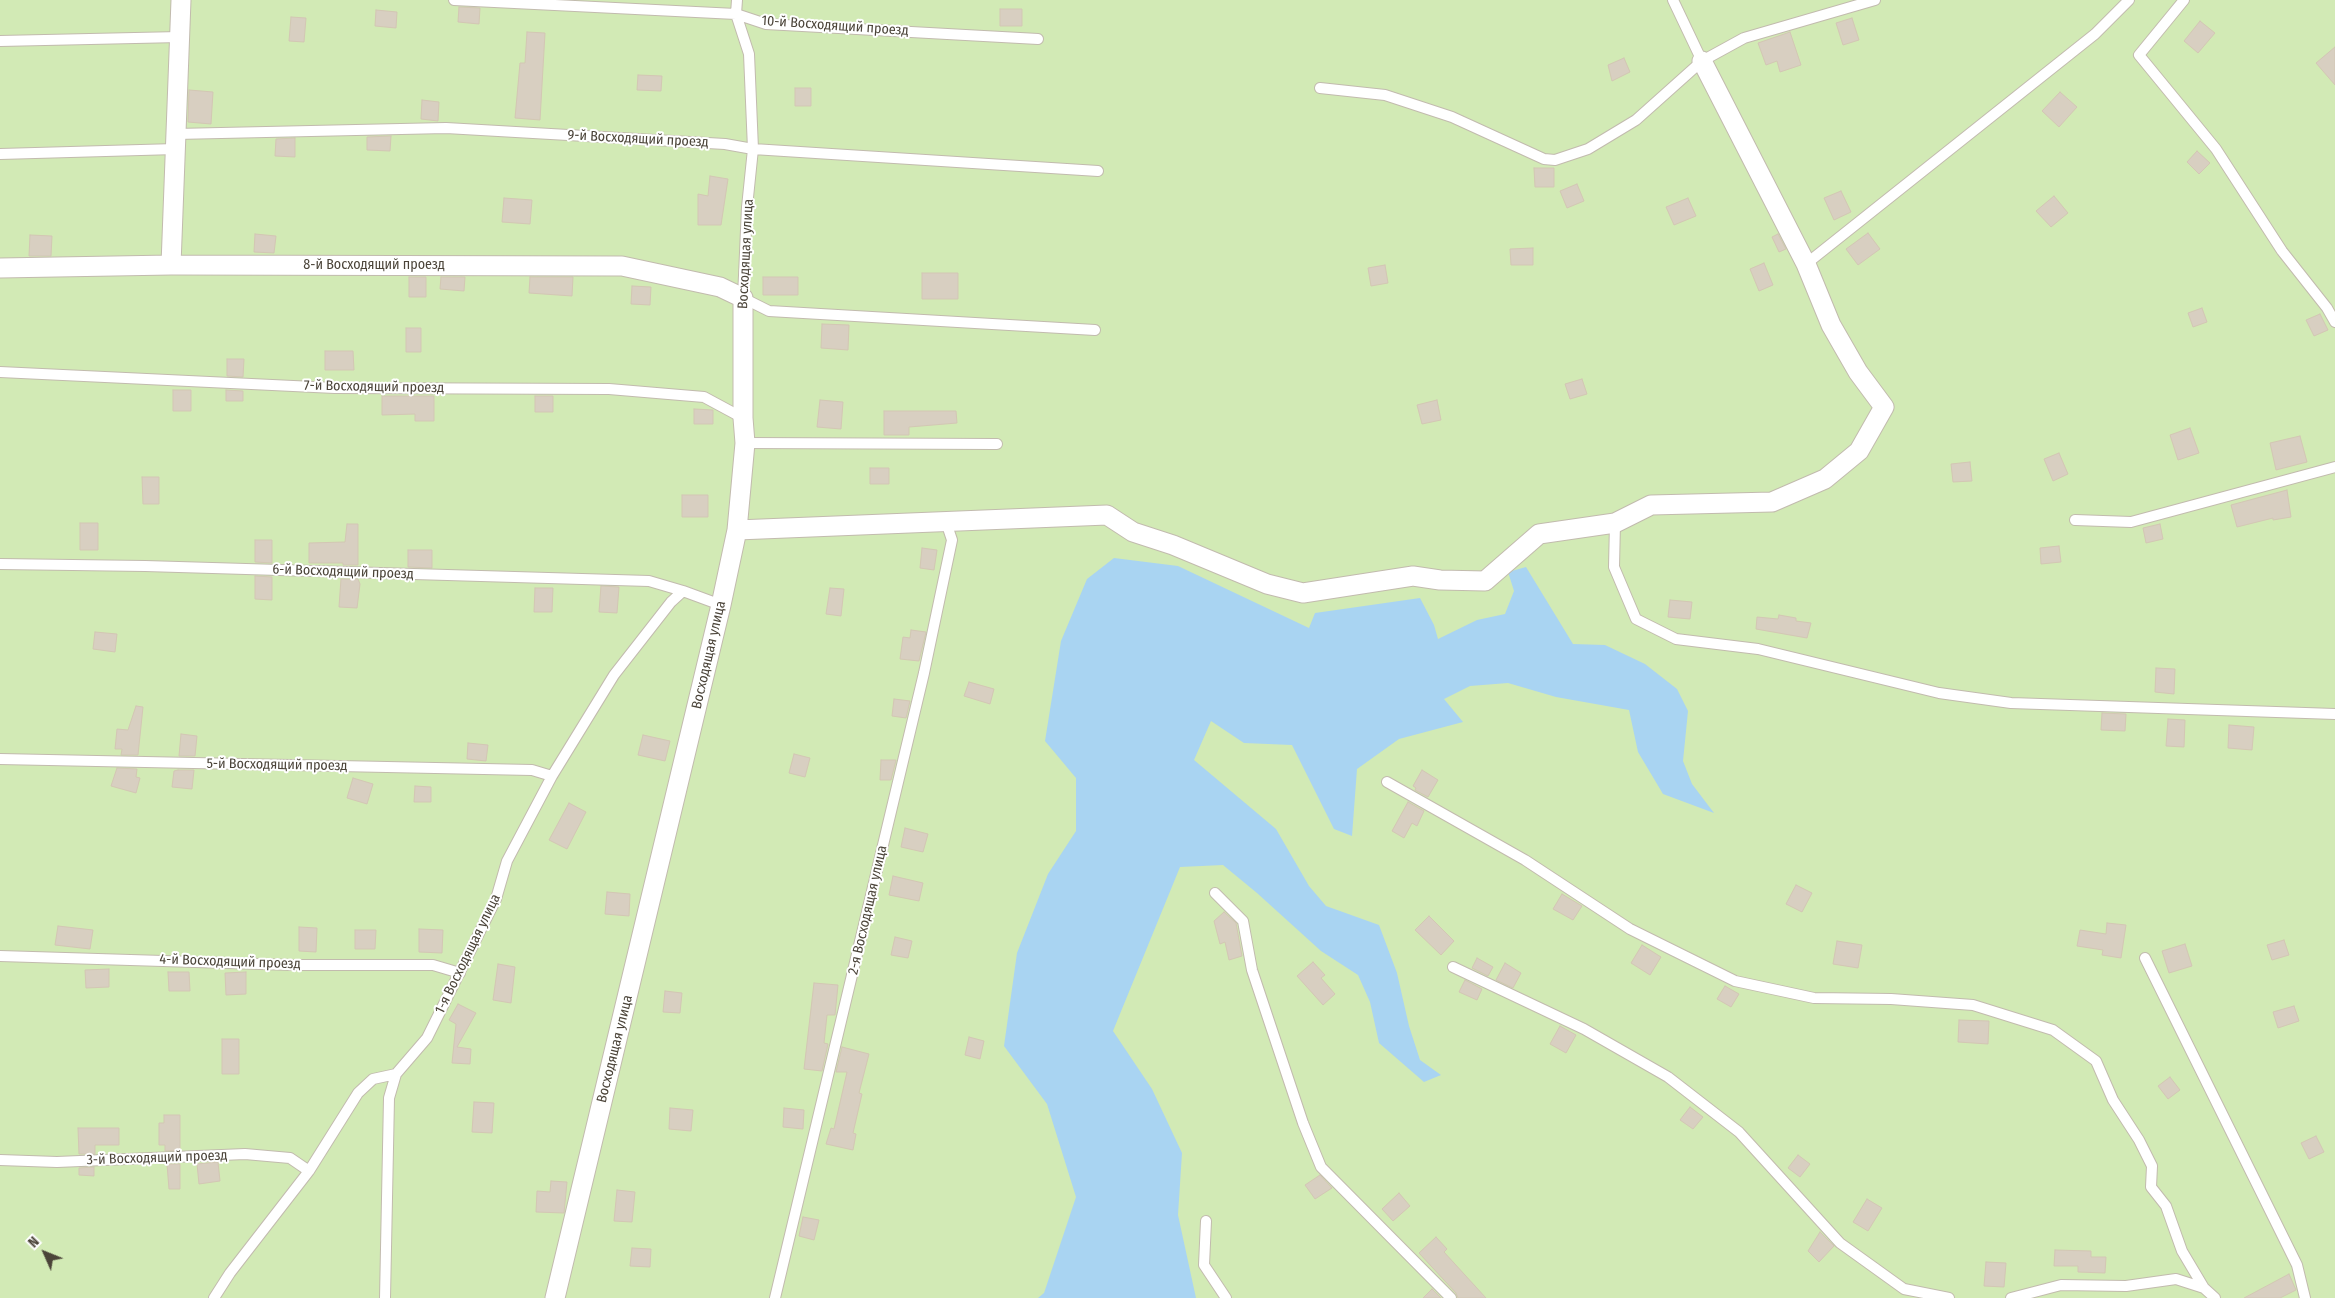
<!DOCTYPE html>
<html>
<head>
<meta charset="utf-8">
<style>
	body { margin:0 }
	#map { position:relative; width:2335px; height:1298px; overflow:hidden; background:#f6f3ec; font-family:"Fira Sans Condensed",sans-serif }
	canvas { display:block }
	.north { position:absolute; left:20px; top:1228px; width:50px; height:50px; -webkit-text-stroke:4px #fff; paint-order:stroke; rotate:314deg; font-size:14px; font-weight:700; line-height:20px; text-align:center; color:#4b4439 }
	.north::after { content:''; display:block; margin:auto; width:18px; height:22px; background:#4b4439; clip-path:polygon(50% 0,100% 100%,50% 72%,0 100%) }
</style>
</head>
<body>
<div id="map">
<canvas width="2335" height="1298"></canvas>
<div class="north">N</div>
</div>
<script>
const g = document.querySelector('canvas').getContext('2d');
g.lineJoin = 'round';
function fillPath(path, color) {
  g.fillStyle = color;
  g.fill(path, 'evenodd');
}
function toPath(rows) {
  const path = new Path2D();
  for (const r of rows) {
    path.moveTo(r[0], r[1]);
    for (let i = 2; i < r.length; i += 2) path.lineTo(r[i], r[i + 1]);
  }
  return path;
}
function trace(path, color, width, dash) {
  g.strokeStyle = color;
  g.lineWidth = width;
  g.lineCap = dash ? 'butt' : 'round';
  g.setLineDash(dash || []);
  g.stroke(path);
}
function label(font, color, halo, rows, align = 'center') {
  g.font = font + ' "Fira Sans Condensed",sans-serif';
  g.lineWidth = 4;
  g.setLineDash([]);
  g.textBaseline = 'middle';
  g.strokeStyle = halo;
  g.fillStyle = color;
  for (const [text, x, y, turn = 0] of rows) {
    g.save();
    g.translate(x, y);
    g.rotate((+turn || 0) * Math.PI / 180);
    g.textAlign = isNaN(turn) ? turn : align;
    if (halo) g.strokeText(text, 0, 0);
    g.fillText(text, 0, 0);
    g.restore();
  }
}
const green = toPath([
	[0,0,2335,0,2335,1298,0,1298]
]);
const water = toPath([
	[1114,558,1178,566,1309,628,1315,613,1420,598,1434,625,1438,639,1477,620,1505,614,1514,591,1508,572,1526,567,1573,644,1605,645,1645,664,1677,689,1688,711,1683,761,1692,784,1714,813,1663,794,1638,752,1629,710,1556,697,1508,683,1470,686,1444,699,1463,722,1399,739,1357,769,1352,836,1334,829,1292,745,1244,743,1211,721,1194,760,1276,829,1309,886,1326,906,1379,925,1397,973,1409,1026,1420,1060,1441,1075,1424,1082,1379,1043,1370,1002,1358,975,1321,951,1257,893,1223,865,1180,867,1113,1031,1152,1089,1182,1153,1178,1215,1196,1298,1038,1298,1044,1293,1076,1197,1047,1104,1004,1046,1017,953,1048,874,1076,831,1076,778,1045,741,1061,641,1087,579]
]);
const building = toPath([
	[459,7,480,8,479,24,458,22,459,7],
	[1000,9,1022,9,1022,26,1000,26,1000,9],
	[376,10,397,12,396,28,375,26,376,10],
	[291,17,306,18,304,42,289,41,291,17],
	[1852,18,1859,40,1843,45,1836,23,1852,18],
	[2200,21,2215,33,2198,53,2184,41,2200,21],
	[527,32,545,33,540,120,515,118,520,63,525,63,527,32],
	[1790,32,1801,65,1780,72,1777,61,1766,65,1758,43,1790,32],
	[2335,47,2335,85,2316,63,2335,47],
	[1624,58,1630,72,1612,81,1608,65,1624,58],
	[638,75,662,76,661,91,637,90,638,75],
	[795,88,811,88,811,106,795,106,795,88],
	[189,90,213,92,211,124,188,122,189,90],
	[2060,92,2077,107,2059,127,2042,111,2060,92],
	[422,100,439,102,438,121,421,119,422,100],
	[391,136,390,151,367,150,367,137,391,136],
	[295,138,295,157,275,156,276,139,295,138],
	[2197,151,2210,163,2199,174,2187,162,2197,151],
	[1534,168,1554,168,1554,187,1535,187,1534,168],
	[710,176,728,179,721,225,698,225,698,194,708,196,710,176],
	[1577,184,1584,201,1567,208,1560,191,1577,184],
	[1841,191,1851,212,1834,220,1824,198,1841,191],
	[2054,196,2068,213,2051,227,2036,211,2054,196],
	[504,198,532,200,530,224,502,222,504,198],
	[1688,198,1696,216,1674,225,1666,207,1688,198],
	[1868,233,1880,249,1858,265,1846,249,1868,233],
	[255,234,276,236,274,253,254,252,255,234],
	[1778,234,1786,249,1779,252,1772,237,1778,234],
	[30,235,52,236,51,256,29,256,30,235],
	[1533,248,1533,265,1511,265,1510,249,1533,248],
	[1764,263,1773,285,1759,291,1750,269,1764,263],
	[1385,265,1388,283,1371,286,1368,268,1385,265],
	[922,273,958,273,958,299,922,299,922,273],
	[409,277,426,277,426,297,409,297,409,277],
	[441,277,465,277,464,291,440,289,441,277],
	[530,277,573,277,572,296,529,293,530,277],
	[763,277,798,277,798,295,763,295,763,277],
	[632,286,651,287,650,305,631,304,632,286],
	[2202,308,2207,322,2193,327,2188,313,2202,308],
	[2320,314,2328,330,2314,336,2306,320,2320,314],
	[822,324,849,325,848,350,821,348,822,324],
	[406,328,421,328,421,352,406,352,406,328],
	[325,351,353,351,354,370,325,370,325,351],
	[227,359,244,359,243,377,227,376,227,359],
	[1582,379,1587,394,1570,399,1565,384,1582,379],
	[173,390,191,390,191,411,173,411,173,390],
	[226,390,243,391,243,401,226,401,226,390],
	[382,396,434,396,434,421,415,421,415,414,382,415,382,396],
	[535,396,553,396,553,412,535,412,535,396],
	[820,400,843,402,841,429,817,427,820,400],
	[1437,400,1441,420,1422,424,1417,405,1437,400],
	[694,409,713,410,713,424,694,424,694,409],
	[884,411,956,411,957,423,909,427,909,435,884,435,884,411],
	[2190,428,2199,453,2178,460,2170,435,2190,428],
	[2300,436,2307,462,2276,470,2270,443,2300,436],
	[2059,453,2068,474,2053,481,2044,459,2059,453],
	[1970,462,1972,481,1953,482,1951,464,1970,462],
	[870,468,889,468,889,484,870,484,870,468],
	[142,477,159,477,159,504,143,504,142,477],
	[2287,490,2291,517,2273,520,2273,518,2237,527,2231,505,2287,490],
	[682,495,708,495,708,517,682,517,682,495],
	[80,523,98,523,98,550,80,550,80,523],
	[347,524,358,524,358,565,343,565,343,563,309,563,309,543,345,542,347,524],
	[2160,524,2163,539,2146,543,2143,528,2160,524],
	[255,540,272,540,272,563,255,562,255,540],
	[2059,546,2061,562,2041,564,2040,548,2059,546],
	[922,548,937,550,934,570,920,568,922,548],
	[408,550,432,550,432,568,408,567,408,550],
	[255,576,272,577,272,600,255,599,255,576],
	[341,579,358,579,360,584,357,608,339,607,341,579],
	[601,586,619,587,617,613,599,612,601,586],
	[535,588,553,588,552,612,534,612,535,588],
	[830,588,844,589,841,616,826,614,830,588],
	[1670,600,1692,602,1690,619,1668,617,1670,600],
	[1779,615,1796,618,1796,621,1811,623,1807,638,1756,629,1757,617,1778,619,1779,615],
	[911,630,926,632,919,661,900,659,903,637,910,638,911,630],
	[95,632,117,634,115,652,93,649,95,632],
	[2156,668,2175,669,2174,694,2155,692,2156,668],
	[969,682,994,689,990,704,964,696,969,682],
	[894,699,910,701,906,718,892,716,894,699],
	[136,706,143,707,138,755,121,755,122,749,115,749,117,729,128,730,136,706],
	[2102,713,2126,714,2125,731,2101,730,2102,713],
	[2168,719,2185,720,2184,747,2166,746,2168,719],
	[2229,725,2254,727,2252,750,2228,748,2229,725],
	[181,734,197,736,195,756,179,756,181,734],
	[643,735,670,741,665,761,638,755,643,735],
	[468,743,488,745,486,761,467,759,468,743],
	[794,754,810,758,805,777,789,773,794,754],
	[881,760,896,760,891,780,880,780,881,760],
	[117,768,137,769,136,777,140,778,136,793,111,786,117,768],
	[178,770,194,770,192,789,172,787,174,771,178,770],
	[1422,770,1438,780,1428,797,1415,790,1416,788,1413,786,1422,770],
	[353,778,373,784,367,804,347,798,353,778],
	[415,786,431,787,431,802,414,802,415,786],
	[1408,802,1424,811,1417,826,1412,823,1404,838,1392,831,1408,802],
	[569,803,586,812,567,849,549,840,569,803],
	[905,828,928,834,923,852,901,847,905,828],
	[893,876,923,883,919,901,889,895,893,876],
	[1796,885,1812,893,1802,912,1786,904,1796,885],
	[607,892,630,894,629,916,605,914,607,892],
	[1562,894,1582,906,1573,920,1553,909,1562,894],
	[1224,912,1236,923,1242,956,1229,960,1225,942,1220,944,1214,921,1224,912],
	[1429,916,1454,941,1441,955,1415,930,1429,916],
	[2107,923,2126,925,2121,958,2102,955,2103,950,2077,946,2080,930,2106,934,2107,923],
	[58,926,93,930,90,949,55,945,58,926],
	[299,927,317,928,316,952,299,951,299,927],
	[419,929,443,930,442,953,419,952,419,929],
	[355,930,376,930,375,949,355,949,355,930],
	[895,937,912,941,908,958,891,955,895,937],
	[2284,940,2289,955,2272,960,2267,945,2284,940],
	[1837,941,1862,945,1858,968,1833,964,1837,941],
	[2185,944,2192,966,2169,973,2162,951,2185,944],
	[1642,945,1661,957,1650,975,1631,963,1642,945],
	[1477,958,1493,967,1488,976,1472,968,1477,958],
	[1313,962,1325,975,1321,978,1335,994,1323,1005,1297,976,1313,962],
	[1505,963,1521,973,1513,988,1496,980,1505,963],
	[498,964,515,967,511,1003,493,1000,498,964],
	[109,969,109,987,86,988,85,970,109,969],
	[168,972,189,972,190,991,169,991,168,972],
	[246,972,246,994,226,995,225,973,246,972],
	[1465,980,1482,989,1477,1000,1459,992,1465,980],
	[814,983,838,985,835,1015,827,1015,824,1043,828,1044,822,1071,804,1069,814,983],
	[1725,986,1739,994,1731,1007,1717,999,1725,986],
	[665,991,682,993,680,1013,663,1012,665,991],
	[458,1004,476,1013,457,1047,471,1049,470,1064,452,1063,456,1024,449,1020,458,1004],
	[2294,1006,2299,1021,2278,1028,2273,1012,2294,1006],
	[1959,1020,1989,1021,1988,1044,1958,1042,1959,1020],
	[1560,1026,1576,1035,1566,1053,1550,1044,1560,1026],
	[969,1037,984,1041,980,1059,965,1055,969,1037],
	[222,1039,239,1039,239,1074,222,1074,222,1039],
	[842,1047,869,1054,859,1093,862,1094,853,1133,856,1134,853,1150,826,1144,831,1128,834,1129,847,1072,836,1072,842,1047],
	[2170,1077,2180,1090,2168,1099,2158,1086,2170,1077],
	[474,1102,494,1103,492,1133,472,1132,474,1102],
	[1690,1107,1703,1117,1693,1129,1680,1120,1690,1107],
	[670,1108,693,1110,691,1131,669,1129,670,1108],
	[784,1108,804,1110,803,1129,783,1127,784,1108],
	[164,1115,180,1115,180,1150,165,1151,165,1145,159,1145,159,1123,164,1123,164,1115],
	[78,1128,119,1128,119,1145,95,1145,95,1154,79,1154,78,1128],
	[2316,1136,2324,1152,2309,1159,2301,1143,2316,1136],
	[1798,1155,1810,1164,1800,1177,1788,1168,1798,1155],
	[218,1162,220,1181,199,1184,197,1164,218,1162],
	[167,1164,180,1164,180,1189,169,1189,167,1164],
	[94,1167,94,1176,79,1175,79,1168,94,1167],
	[1320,1175,1332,1188,1315,1199,1305,1185,1320,1175],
	[551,1181,567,1182,564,1213,536,1212,537,1191,550,1192,551,1181],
	[617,1190,635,1192,632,1222,614,1221,617,1190],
	[1399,1193,1410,1206,1393,1221,1382,1209,1399,1193],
	[1867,1199,1882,1208,1868,1231,1853,1222,1867,1199],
	[803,1217,819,1220,814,1240,799,1236,803,1217],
	[1820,1232,1834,1246,1819,1262,1808,1251,1820,1232],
	[1436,1237,1447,1249,1444,1252,1486,1298,1458,1298,1456,1293,1419,1253,1436,1237],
	[632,1248,651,1249,650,1267,630,1266,632,1248],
	[2055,1250,2091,1251,2091,1257,2106,1257,2105,1273,2078,1272,2078,1266,2054,1266,2055,1250],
	[1986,1262,2006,1263,2004,1287,1984,1286,1986,1262],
	[2289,1274,2296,1290,2280,1298,2244,1298,2289,1274],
	[1432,1289,1441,1298,1423,1298,1432,1289]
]);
const lane = toPath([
	[454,0,736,14,766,24,1038,39],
	[737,0,736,14,749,54,753,149,747,207,743,298,769,311,1095,330],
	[2184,0,2139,55,2216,149,2282,251,2327,308,2335,322],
	[0,41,180,37],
	[1702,61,1744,38,1875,0],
	[1320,88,1385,95,1452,117,1544,159,1555,160,1588,149,1636,120,1702,61,1673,0],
	[176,134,446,128,725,144,753,149,1098,171],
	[0,154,176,149],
	[1806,264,2095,34,2129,0],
	[0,372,335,388,609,389,704,397,743,418],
	[745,443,997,444],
	[2075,520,2131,522,2335,467],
	[1615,523,1614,567,1636,619,1676,639,1758,649,1939,693,2011,703,2335,714],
	[0,564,145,566,649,581,683,591],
	[0,759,532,770,552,776],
	[1387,782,1525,860,1630,929,1735,981,1814,998,1891,999,1973,1005,2053,1030,2096,1061,2113,1100,2139,1140,2152,1166,2151,1187,2166,1206,2182,1251,2204,1288],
	[1215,893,1243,921,1252,970,1303,1123,1321,1167,1451,1298],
	[0,956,293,965,433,965,460,973],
	[2145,958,2297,1265,2305,1298],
	[1453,967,1584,1029,1668,1077,1739,1132,1840,1243,1904,1289,1949,1298],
	[0,1160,57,1162,245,1154,290,1158,309,1171],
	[1206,1221,1204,1265,1226,1298],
	[214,1298,230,1273,309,1171,358,1093,373,1079,396,1074,427,1038,496,899,507,861,552,776,614,675,671,602,683,591,721,605],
	[385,1298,389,1098,396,1074],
	[775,1298,924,673,952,540,946,522],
	[2011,1298,2061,1285,2126,1286,2176,1279,2204,1288,2215,1298]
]);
const street = toPath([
	[171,265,181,0],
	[0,268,171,265,622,266,720,287,743,298,743,418,745,443,737,530,721,605,555,1298],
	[737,530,1107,515,1133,532,1173,545,1267,584,1303,593,1413,576,1440,580,1485,581,1539,534,1615,523,1651,505,1772,502,1825,479,1859,451,1884,407,1858,372,1831,325,1806,264,1702,61]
]);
const streetNames = [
	["10-й Восходящий проезд",835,26,4],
	["9-й Восходящий проезд",638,139,3],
	["Восходящая улица",746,254,-87],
	["8-й Восходящий проезд",374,265],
	["7-й Восходящий проезд",374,387,1],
	["6-й Восходящий проезд",343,572,2],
	["Восходящая улица",709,655,-77],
	["5-й Восходящий проезд",277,765,1],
	["2-я Восходящая улица",868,910,-77],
	["1-я Восходящая улица",468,954,-64],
	["4-й Восходящий проезд",230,962,2],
	["Восходящая улица",615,1049,-76],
	["3-й Восходящий проезд",157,1158,-2]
];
fillPath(green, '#d2eab5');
fillPath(water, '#a9d4f2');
fillPath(building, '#d8cfc1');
trace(building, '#d3c7b4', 1);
trace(lane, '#c2bbae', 12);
trace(street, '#c2bbae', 21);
trace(lane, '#fff', 10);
trace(street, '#fff', 19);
label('14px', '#4b4439', '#fff', streetNames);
</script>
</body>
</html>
